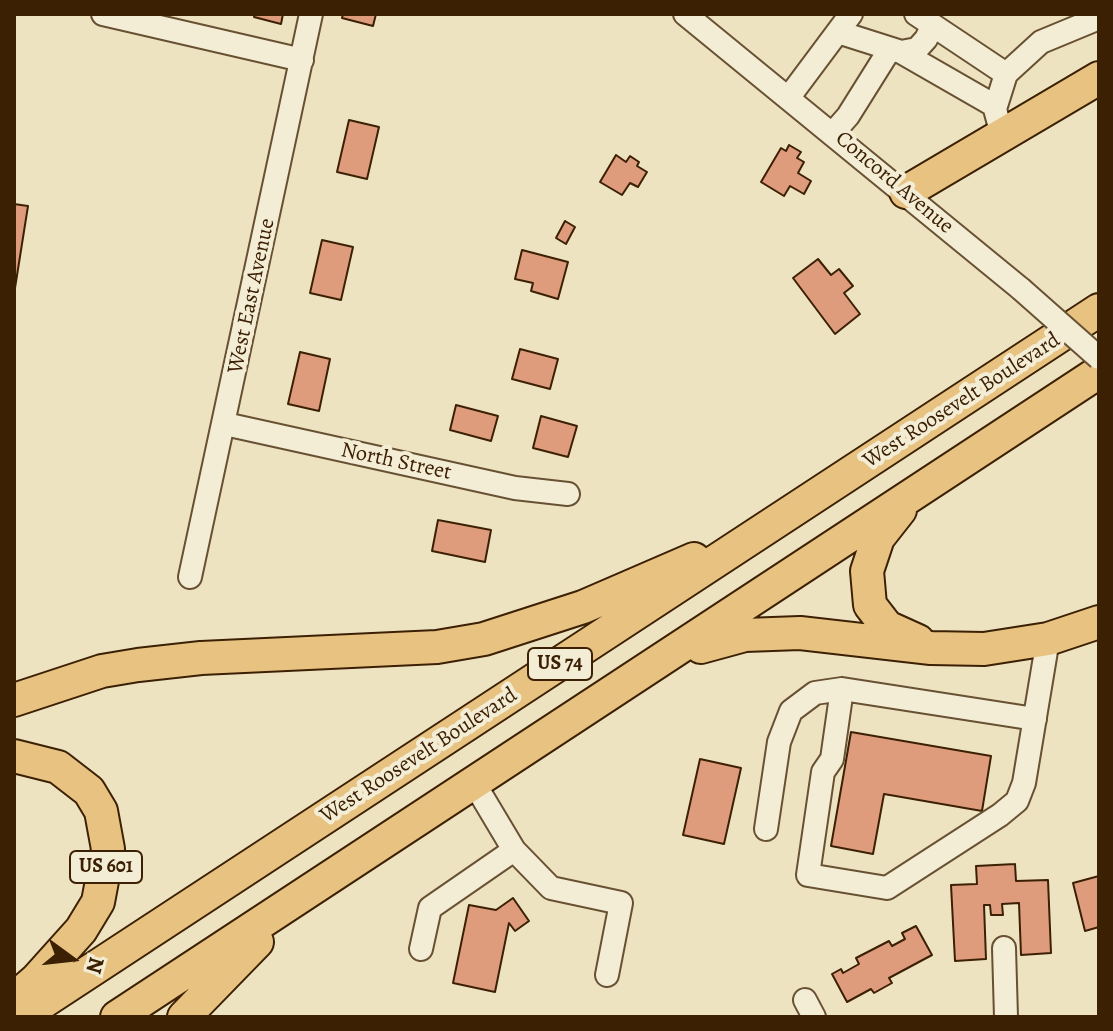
<!DOCTYPE html>
<html>
<head>
<meta charset="utf-8">
<style>
	body { margin:0 }
	#map { position:relative; width:1113px; height:1031px; overflow:hidden; background:#eee3c0; font-family:Alegreya,serif }
	canvas { display:block }
	.frame { position:absolute; inset:0; border:16px solid #3c2004; pointer-events:none }
	.north { position:absolute; left:32px; top:919px; width:80px; height:80px; -webkit-text-stroke:6px #f4edd6; paint-order:stroke; rotate:105deg; font-size:22px; font-weight:700; line-height:32px; text-align:center; color:#3c2004 }
	.north::after { content:''; display:block; margin:auto; width:28px; height:36px; background:#3c2004; clip-path:polygon(50% 0,100% 100%,50% 72%,0 100%) }
</style>
</head>
<body>
<div id="map">
<canvas width="1113" height="1031"></canvas>
<div class="frame"></div>
<div class="north">N</div>
</div>
<script>
const g = document.querySelector('canvas').getContext('2d');
g.lineJoin = 'round';
function fillPath(path, color) {
  g.fillStyle = color;
  g.fill(path, 'evenodd');
}
function toPath(rows) {
  const path = new Path2D();
  for (const r of rows) {
    path.moveTo(r[0], r[1]);
    for (let i = 2; i < r.length; i += 2) path.lineTo(r[i], r[i + 1]);
  }
  return path;
}
function trace(path, color, width, dash) {
  g.strokeStyle = color;
  g.lineWidth = width;
  g.lineCap = dash ? 'butt' : 'round';
  g.setLineDash(dash || []);
  g.stroke(path);
}
function label(font, color, halo, rows, align = 'center') {
  g.font = font + ' Alegreya,serif';
  g.lineWidth = 8;
  g.setLineDash([]);
  g.textBaseline = 'middle';
  g.strokeStyle = halo;
  g.fillStyle = color;
  for (const [text, x, y, turn = 0] of rows) {
    g.save();
    g.translate(x, y);
    g.rotate((+turn || 0) * Math.PI / 180);
    g.textAlign = isNaN(turn) ? turn : align;
    if (halo) g.strokeText(text, 0, 0);
    g.fillText(text, 0, 0);
    g.restore();
  }
}
const building = toPath([
	[255,14,283,14,281,24,254,17,255,14],
	[343,14,376,14,373,26,342,18,343,14],
	[349,120,379,127,367,179,337,172,349,120],
	[789,145,801,152,797,158,804,162,798,173,811,181,804,194,790,186,784,196,761,182,781,148,786,151,789,145],
	[616,155,626,162,630,156,639,162,637,166,647,172,638,187,630,183,622,195,600,182,616,155],
	[14,204,28,206,15,288,14,287,14,204],
	[565,221,575,227,566,244,556,238,565,221],
	[322,240,353,247,341,300,310,293,322,240],
	[522,250,568,262,558,299,531,291,533,283,515,279,522,250],
	[818,259,831,275,839,269,853,286,844,293,860,314,835,334,793,278,818,259],
	[520,349,558,359,550,389,512,379,520,349],
	[300,352,330,359,319,411,288,404,300,352],
	[456,405,498,416,491,441,450,430,456,405],
	[541,416,577,426,568,457,533,448,541,416],
	[438,520,491,530,485,562,432,551,438,520],
	[851,732,991,756,982,811,884,794,873,854,831,846,851,732],
	[700,759,741,768,724,844,683,835,700,759],
	[1015,864,1016,881,1048,880,1051,953,1021,955,1019,903,1002,904,1003,915,991,915,990,905,984,905,986,959,955,961,951,885,977,884,976,866,1015,864],
	[1099,876,1099,927,1085,931,1073,883,1099,876],
	[513,898,529,921,515,931,509,923,495,992,453,983,469,905,496,910,513,898],
	[916,926,932,955,889,978,892,983,874,993,871,989,847,1002,832,974,841,969,843,973,859,964,856,958,889,941,892,946,905,939,902,933,916,926]
]);
const minor = toPath([
	[103,14,302,60],
	[685,14,1021,289],
	[916,14,1006,74],
	[838,32,901,52,917,49,926,39,933,25],
	[901,52,995,106],
	[789,97,851,14],
	[833,133,848,116,890,49],
	[1002,135,995,109,1006,74,1041,42,1099,18],
	[225,424,515,488,568,494],
	[190,577,311,14],
	[1035,719,842,689,832,759,823,772,808,875,887,888,1000,815,1017,801,1024,783,1048,639],
	[766,829,779,742,791,711,815,693,842,689],
	[514,850,551,888,621,903,607,975],
	[1004,948,1006,1017],
	[421,949,430,908,514,850,474,783],
	[805,1000,814,1017]
]);
const highway = toPath([
	[906,192,1099,78],
	[900,510,878,538,867,571,870,605,887,627,918,641],
	[701,647,745,635,800,633,931,648,984,649,1048,639,1099,622],
	[14,700,102,671,138,665,201,658,437,647,484,639,583,607,694,559],
	[14,756,58,767,89,791,101,811,108,849,98,902,81,930,37,979,14,999],
	[20,1017,1099,310],
	[117,1017,1099,372],
	[184,1017,257,942]
]);
const minorBridge = toPath([
	[1021,289,1099,358]
]);
const shields = [
	[560,664,64],
	[106,867,72]
];
const shieldNames = [
	["US 74",560,664],
	["US 601",106,867]
];
const streetNames = [
	["Concord Avenue",894,183,40],
	["West East Avenue",252,296,-78],
	["West Roosevelt Boulevard",962,401,-33],
	["North Street",396,462,12],
	["West Roosevelt Boulevard",419,756,-33]
];
fillPath(building, '#de9c7d');
trace(building, '#3c2004', 2);
trace(minor, '#685133', 26);
trace(highway, '#3c2004', 36);
trace(minor, '#f4edd6', 22);
trace(highway, '#e7c280', 32);
trace(minorBridge, '#685133', 26, []);
trace(minorBridge, '#f4edd6', 22);
for (const [x, y, w] of shields) {
  const box = new Path2D();
  box.roundRect(x - w / 2, y - 16, w, 32, 6);
  g.fillStyle = '#f4edd6';
  g.fill(box);
  trace(box, '#3c2004', 2);
}
label('bold 20px', '#3c2004', null, shieldNames);
label('22px', '#3c2004', '#f4edd6', streetNames);
</script>
</body>
</html>
